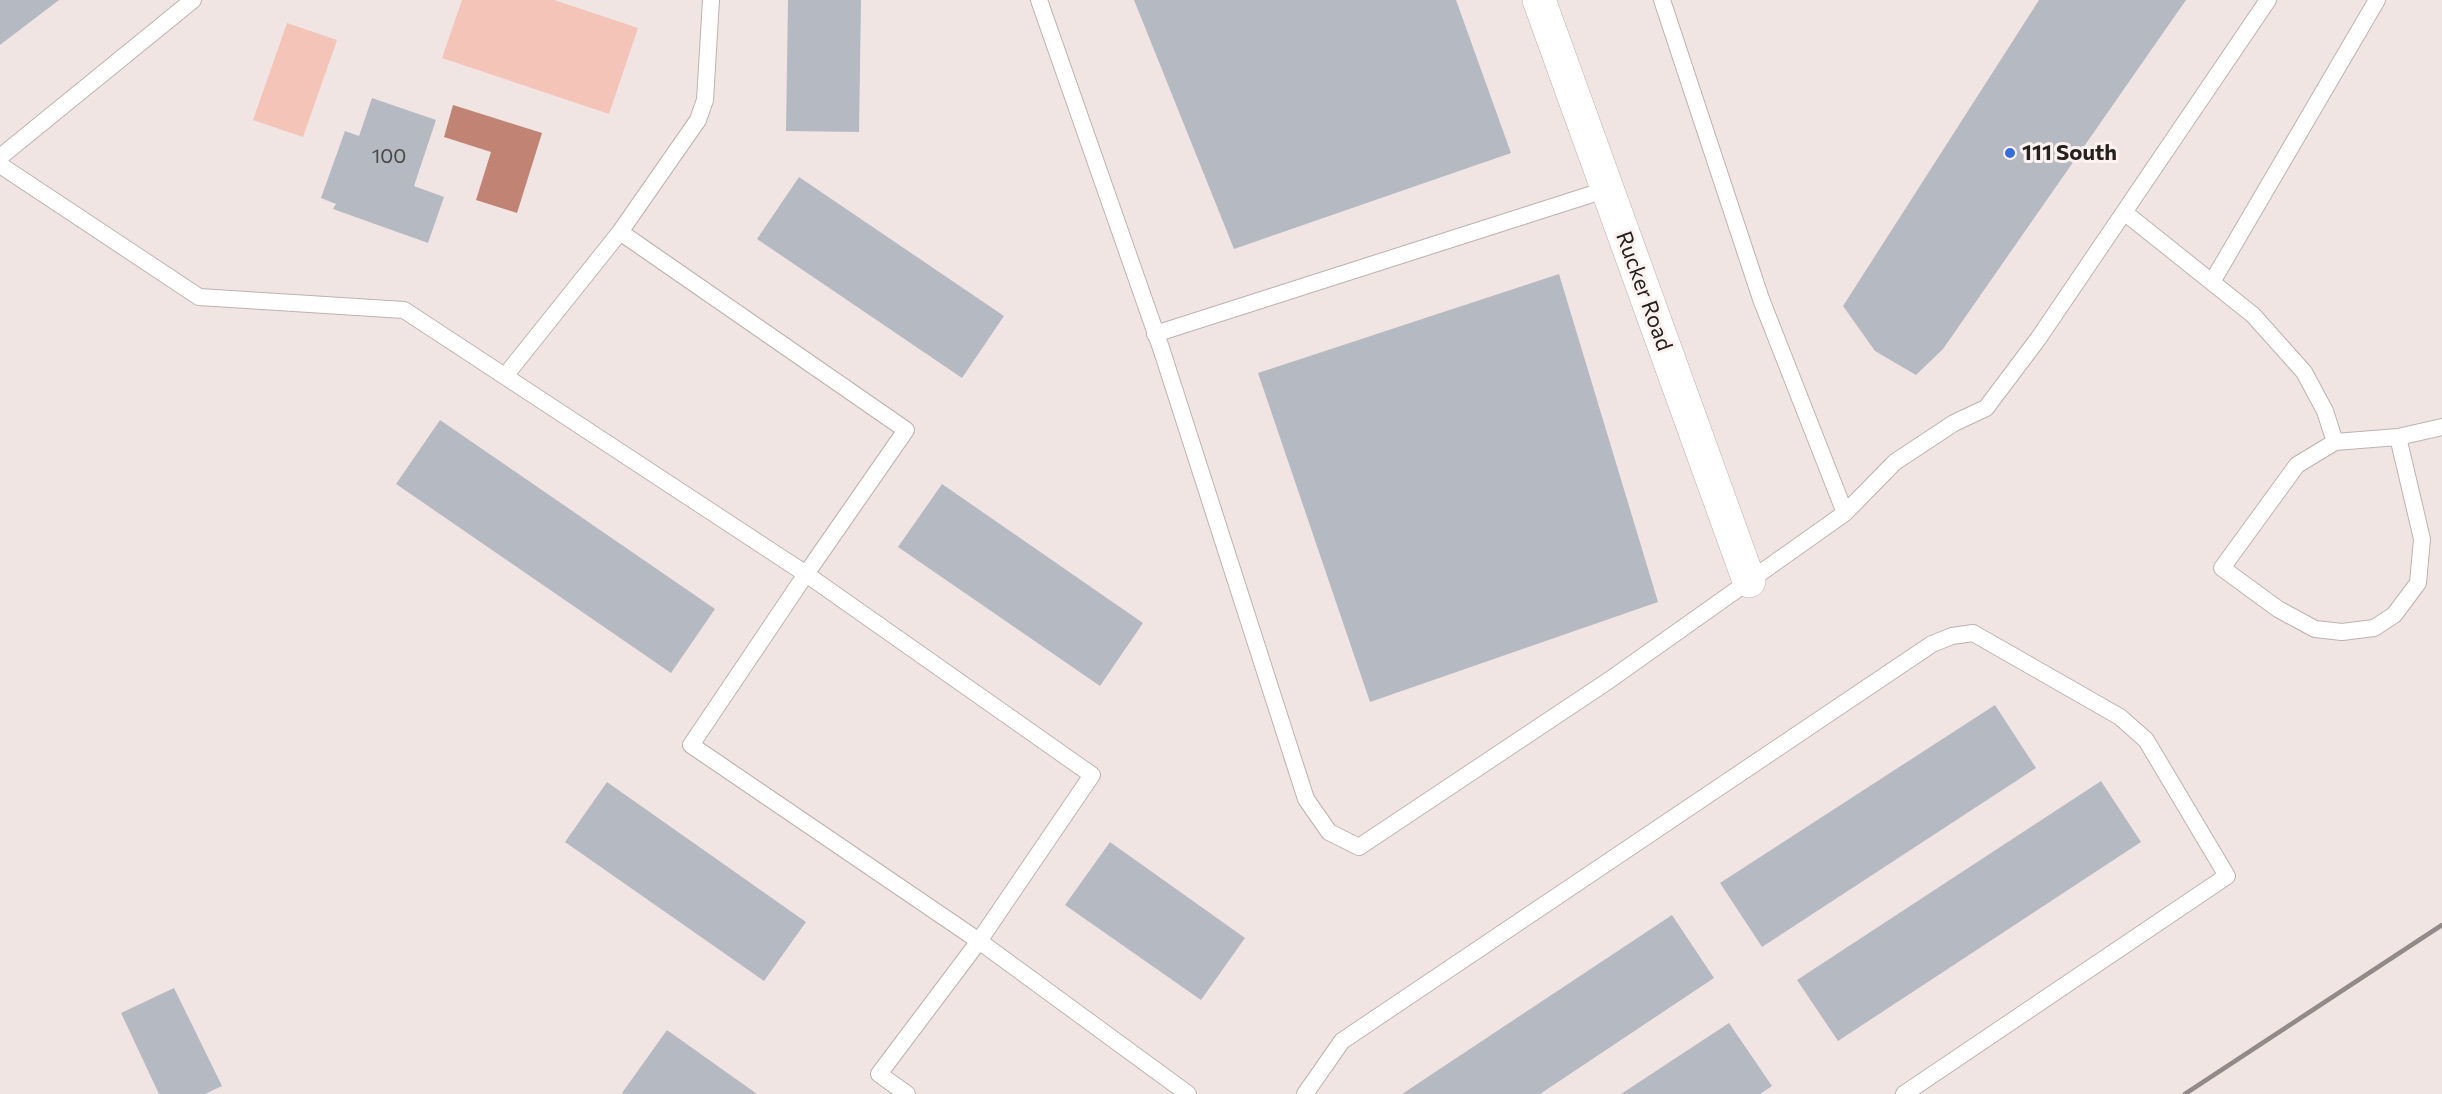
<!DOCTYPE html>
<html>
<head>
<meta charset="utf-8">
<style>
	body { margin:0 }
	canvas { display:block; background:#f0e5e2 }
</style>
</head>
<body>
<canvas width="2442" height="1094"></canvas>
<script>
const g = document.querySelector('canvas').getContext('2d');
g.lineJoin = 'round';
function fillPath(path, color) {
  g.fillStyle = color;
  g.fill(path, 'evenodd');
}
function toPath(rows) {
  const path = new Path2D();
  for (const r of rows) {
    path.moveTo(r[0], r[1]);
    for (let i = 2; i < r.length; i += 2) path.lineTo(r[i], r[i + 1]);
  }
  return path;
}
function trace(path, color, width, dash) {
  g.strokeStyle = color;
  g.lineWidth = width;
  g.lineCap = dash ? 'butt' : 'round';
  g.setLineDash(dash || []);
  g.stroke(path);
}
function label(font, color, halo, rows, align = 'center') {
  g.font = font + ' Commissioner,sans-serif';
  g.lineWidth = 6;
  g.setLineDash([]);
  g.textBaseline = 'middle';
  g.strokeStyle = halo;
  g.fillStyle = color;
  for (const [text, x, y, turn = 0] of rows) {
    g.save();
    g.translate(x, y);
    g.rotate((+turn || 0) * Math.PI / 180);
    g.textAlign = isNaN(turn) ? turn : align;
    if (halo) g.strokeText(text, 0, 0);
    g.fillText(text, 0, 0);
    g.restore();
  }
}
const green = toPath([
	[462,0,554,0,638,28,609,114,442,58],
	[287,23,337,40,303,137,253,120]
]);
const water = toPath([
	[453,105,542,133,517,213,476,200,491,152,444,137]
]);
const building = toPath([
	[0,0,59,0,0,45],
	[788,0,861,0,859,132,786,131],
	[1134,0,1456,0,1511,153,1234,249],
	[2039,0,2186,0,1943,349,1916,375,1875,351,1843,306],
	[372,98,436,120,414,186,444,197,428,243,333,209,336,204,321,198,345,131,359,136],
	[799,177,1004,316,962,378,757,239],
	[1559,274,1658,602,1370,702,1258,373],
	[440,420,715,609,671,673,396,484],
	[942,484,1143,623,1100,686,898,547],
	[1995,705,2036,768,1762,947,1720,883],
	[2101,781,2141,842,1838,1041,1797,980],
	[607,782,806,922,764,981,565,842],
	[1110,842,1245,938,1201,1000,1065,905],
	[1672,915,1714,978,1540,1094,1402,1094],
	[174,988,222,1086,205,1094,159,1094,121,1013],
	[1729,1023,1772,1086,1760,1094,1621,1094],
	[667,1030,757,1094,624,1094,622,1093]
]);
const lane = toPath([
	[1039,0,1161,348,1306,799,1329,832,1359,847,1608,681,1845,513,1895,462,1954,423,1986,408,2038,339,2268,0],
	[1662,0,1761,299,1845,513],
	[0,157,193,0],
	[0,165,199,297,404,310,806,574,906,430,620,232,505,376],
	[2124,212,2253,315,2304,372,2325,411,2335,442,2398,437,2442,427],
	[620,232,698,120,705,100,711,0],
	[2212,282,2377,0],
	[1155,334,1608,189],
	[2335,442,2297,465,2222,568,2278,609,2315,629,2342,632,2374,628,2394,615,2418,583,2422,539,2398,437],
	[907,1094,879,1074,979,941,1092,775,806,574,691,745,979,941,1188,1094],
	[1305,1094,1342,1041,1932,644,1952,636,1973,633,2120,717,2146,740,2227,876,1904,1094]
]);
const street = toPath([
	[1539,0,1749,581]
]);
const rail = toPath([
	[2185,1094,2442,925]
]);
const markers = [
	[2010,153,6,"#366ddc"]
];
const numberNames = [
	["100",389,156]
];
const poiNames = [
	["111 South",2022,153]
];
const streetNames = [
	["Rucker Road",1644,291,70]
];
fillPath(green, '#f4c4b8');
fillPath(water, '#c08374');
fillPath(building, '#b5bac2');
trace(lane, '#bdb2af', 18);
trace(street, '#bdb2af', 34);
trace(lane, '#fff', 16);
trace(street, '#fff', 33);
trace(rail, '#928a88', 4.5);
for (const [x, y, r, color] of markers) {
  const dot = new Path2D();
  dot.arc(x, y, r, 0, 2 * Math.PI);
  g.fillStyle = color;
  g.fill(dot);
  trace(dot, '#fdf2ef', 2);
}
label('20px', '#494748', null, numberNames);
label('bold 22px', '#252120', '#fdf2ef', poiNames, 'left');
label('22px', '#252120', '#fdf2ef', streetNames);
</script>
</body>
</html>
